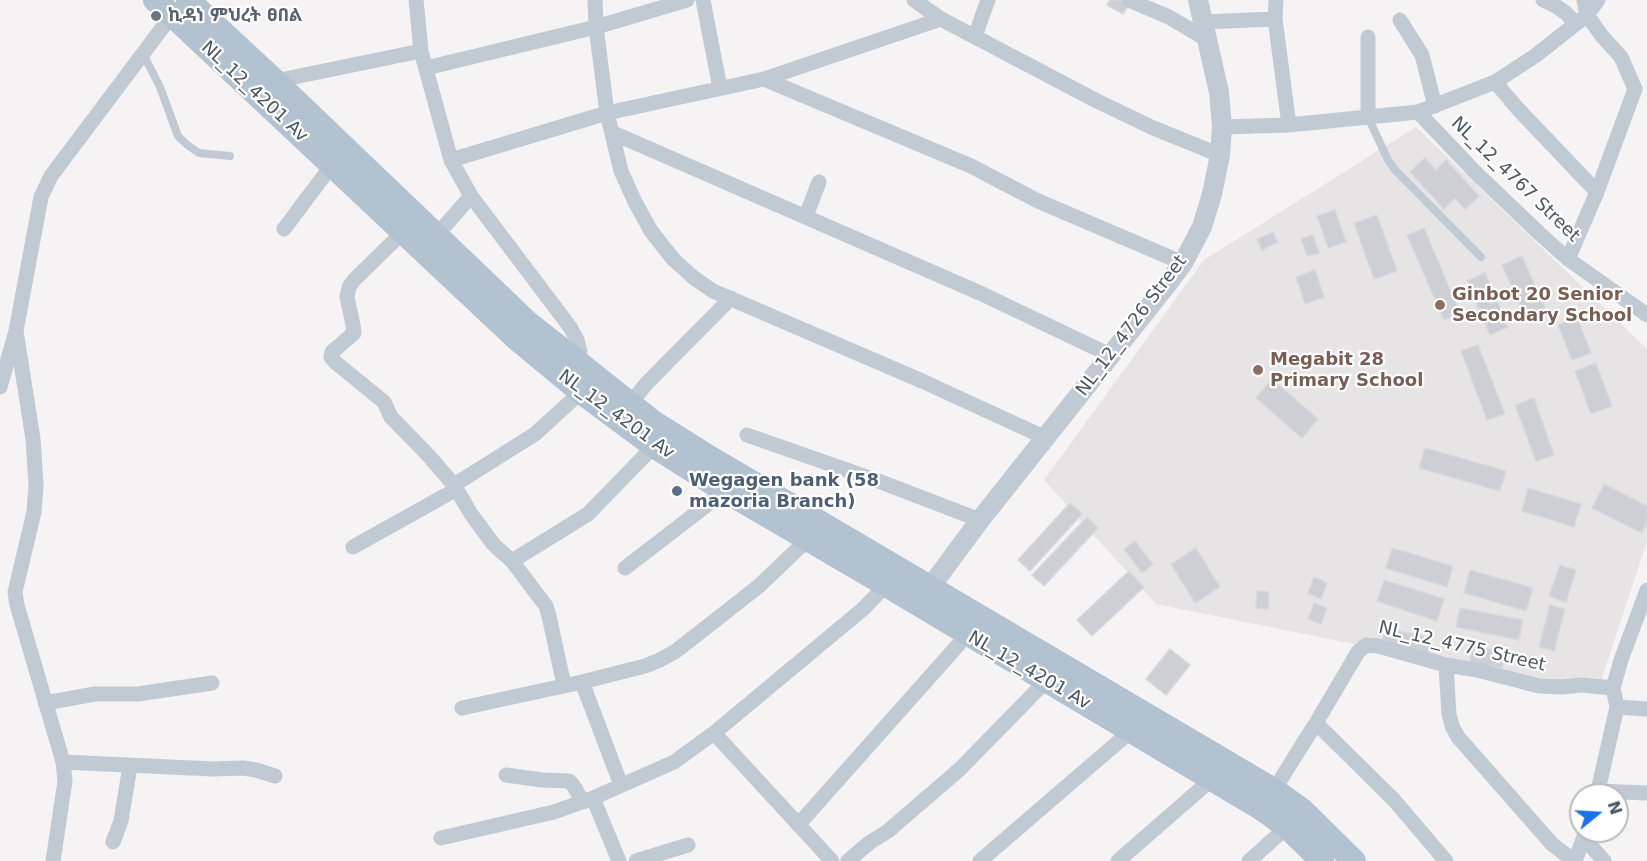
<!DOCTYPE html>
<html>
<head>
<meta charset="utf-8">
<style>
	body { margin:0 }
	#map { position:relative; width:1647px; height:861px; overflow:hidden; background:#f5f3f3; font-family:"DejaVu Sans",sans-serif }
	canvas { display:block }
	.north { position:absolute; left:1569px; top:783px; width:60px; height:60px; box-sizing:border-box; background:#fff; border:2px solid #b7bbc0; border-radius:50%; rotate:72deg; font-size:16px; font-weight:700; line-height:24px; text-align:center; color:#4a5661 }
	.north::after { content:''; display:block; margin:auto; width:21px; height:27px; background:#1a73e8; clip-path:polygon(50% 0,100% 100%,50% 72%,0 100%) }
</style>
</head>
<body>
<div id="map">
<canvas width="1647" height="861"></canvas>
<div class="north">N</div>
</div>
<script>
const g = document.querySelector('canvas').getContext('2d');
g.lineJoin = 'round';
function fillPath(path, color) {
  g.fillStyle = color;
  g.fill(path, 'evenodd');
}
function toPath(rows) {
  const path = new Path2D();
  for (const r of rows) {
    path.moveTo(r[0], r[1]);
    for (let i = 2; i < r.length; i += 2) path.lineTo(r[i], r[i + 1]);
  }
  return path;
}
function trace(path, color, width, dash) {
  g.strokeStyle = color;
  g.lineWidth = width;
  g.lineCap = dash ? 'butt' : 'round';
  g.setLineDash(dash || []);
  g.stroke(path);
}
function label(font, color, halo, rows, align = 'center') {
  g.font = font + ' "DejaVu Sans","Noto Sans Ethiopic",sans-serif';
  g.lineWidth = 4.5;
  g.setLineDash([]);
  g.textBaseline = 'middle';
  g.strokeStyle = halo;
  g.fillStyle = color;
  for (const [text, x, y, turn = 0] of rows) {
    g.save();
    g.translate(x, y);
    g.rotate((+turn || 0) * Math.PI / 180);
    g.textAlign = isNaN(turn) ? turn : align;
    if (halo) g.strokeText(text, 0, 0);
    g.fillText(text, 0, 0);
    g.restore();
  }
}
const education = toPath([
	[1416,127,1647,349,1647,541,1597,693,1156,604,1044,480,1204,260]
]);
const building = toPath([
	[1110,0,1132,0,1123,14,1107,5,1110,0],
	[1425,158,1436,170,1446,160,1479,196,1465,209,1455,198,1444,209,1410,172,1425,158],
	[1335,210,1346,242,1328,248,1317,216,1335,210],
	[1377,215,1397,271,1374,279,1354,223,1377,215],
	[1424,228,1460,313,1444,320,1407,235,1424,228],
	[1273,232,1278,242,1262,250,1257,239,1273,232],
	[1313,235,1319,253,1307,256,1301,239,1313,235],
	[1522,256,1547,313,1527,321,1502,265,1522,256],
	[1315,270,1324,297,1305,304,1296,277,1315,270],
	[1485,273,1508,327,1490,335,1467,281,1485,273],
	[1577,317,1591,353,1572,360,1558,325,1577,317],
	[1478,345,1505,414,1487,420,1461,351,1478,345],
	[1596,363,1612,406,1591,414,1575,371,1596,363],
	[1272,379,1318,419,1302,438,1256,398,1272,379],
	[1534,398,1554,455,1536,461,1515,405,1534,398],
	[1425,448,1506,471,1500,491,1419,468,1425,448],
	[1604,484,1647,506,1647,522,1642,533,1592,508,1604,484],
	[1528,488,1581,504,1574,527,1522,511,1528,488],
	[1070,503,1082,514,1030,571,1018,560,1070,503],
	[1087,517,1098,528,1044,586,1032,575,1087,517],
	[1135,541,1153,564,1142,573,1124,549,1135,541],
	[1196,548,1220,587,1195,603,1171,564,1196,548],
	[1392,548,1453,566,1447,587,1386,568,1392,548],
	[1560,565,1576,570,1566,602,1549,596,1560,565],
	[1470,570,1533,588,1526,611,1464,593,1470,570],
	[1129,571,1144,587,1092,636,1077,620,1129,571],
	[1314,577,1327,583,1321,599,1308,593,1314,577],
	[1384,580,1444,599,1437,621,1377,601,1384,580],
	[1257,591,1269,592,1268,609,1256,608,1257,591],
	[1314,603,1327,608,1321,624,1308,619,1314,603],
	[1550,605,1565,609,1554,651,1539,647,1550,605],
	[1460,608,1523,620,1519,640,1456,627,1460,608],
	[1385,628,1432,638,1428,656,1381,646,1385,628],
	[1472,646,1505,652,1502,668,1470,663,1472,646],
	[1170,649,1190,665,1166,695,1146,679,1170,649]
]);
const service = toPath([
	[143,54,160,87,178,136,186,144,199,153,230,156],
	[1368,117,1388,160,1395,170,1481,257]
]);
const minor = toPath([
	[416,0,421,51,451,160,471,196,570,327,577,340,580,352,578,363],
	[595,0,596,27,607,113,621,171,635,202,651,231,673,259,694,278,713,291,922,381,1046,438],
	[703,0,720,88],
	[914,0,941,19,1095,100,1151,127,1220,155],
	[1129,0,1169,17,1206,39],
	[1276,0,1275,19,1289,125],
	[1543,0,1556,6,1566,13,1576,24],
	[1584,0,1587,15,1602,36,1621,57,1635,89],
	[1400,20,1422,55,1435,106],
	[1203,22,1275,19],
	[975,36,988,0],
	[1368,37,1368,117],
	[426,68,596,27,687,0],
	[764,79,971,166,1038,201,1183,263],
	[275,81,421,51],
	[1495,82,1518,109,1597,192],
	[1418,112,1476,173,1539,233,1568,259,1647,315],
	[1222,127,1289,125,1418,112,1495,82,1535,56,1587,15,1598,0],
	[613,133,980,293,1110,355],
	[451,160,607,113,764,79,941,19],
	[806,216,819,182],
	[284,229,332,165],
	[403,232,354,280,349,287,347,297,353,325,354,333,332,352,331,357,335,362,384,402,391,417,429,456,454,485,471,514,494,545,512,561],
	[436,236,471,196],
	[1568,259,1597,192,1635,89],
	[16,331,33,439,36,485,34,512,15,592,17,605,63,762,65,781,53,861],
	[0,387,16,331,41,197,51,176,172,15],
	[630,404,646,384,731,298],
	[747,435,881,482,980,520],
	[454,485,535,434,581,392],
	[353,547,457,489],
	[625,568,725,491],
	[1446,665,1449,714,1452,726,1458,737,1552,844,1574,861],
	[582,682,621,785],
	[564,685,549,616,546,606,512,561,588,514,654,446],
	[45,703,95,694,138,694,212,683],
	[1617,707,1647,709],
	[462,708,582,682,645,666,660,660,676,651,759,586,807,540],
	[1316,723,1394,800,1446,861],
	[714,733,832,861],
	[63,762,213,769,243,768,256,770,275,776],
	[506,775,542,780,569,781,573,785,583,802],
	[1274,790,1316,723,1358,652,1366,645,1378,646,1446,665,1477,670,1539,686,1562,687,1582,685,1613,688],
	[1599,791,1647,793],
	[1597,795,1617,707,1613,688,1621,660,1647,590],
	[593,798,619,861],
	[798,825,967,635],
	[441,838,554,812,593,798,674,762,714,733,863,609,886,585],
	[1584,838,1604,861],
	[113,842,121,821,130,766],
	[636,861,688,845],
	[848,861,869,843,888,831,960,769,1046,681],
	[980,861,1131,731],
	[1118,861,1212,779],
	[1249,861,1287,827],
	[1575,861,1586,831]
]);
const tertiary = toPath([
	[923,597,980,520,1168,283,1183,263,1202,227,1212,194,1220,155,1222,127,1219,92,1198,0]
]);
const primary = toPath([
	[155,0,172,15,517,339,581,392,654,446,725,491,886,585,1262,809,1287,827,1322,861],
	[188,0,275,81,527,322,653,422,704,454,1274,790,1302,810,1354,861]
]);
const markers = [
	[156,16,6,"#6b7280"],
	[1440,305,6,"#8d6e63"],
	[1258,370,6,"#8d6e63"],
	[677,491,6,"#5c6f8a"]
];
const worshipNames = [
	["ኪዳነ ምህረት ፀበል",168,16]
];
const streetNames = [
	["NL_12_4201 Av",254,92,43],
	["NL_12_4767 Street",1515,180,44],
	["NL_12_4726 Street",1132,326,-53],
	["NL_12_4201 Av",616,415,36],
	["NL_12_4775 Street",1462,647,13],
	["NL_12_4201 Av",1029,671,30]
];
const educationNames = [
	["Ginbot 20 Senior",1452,295],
	["Secondary School",1452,316],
	["Megabit 28",1270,360],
	["Primary School",1270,381]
];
const serviceNames = [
	["Wegagen bank (58",689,481],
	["mazoria Branch)",689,502]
];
fillPath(education, '#e6e4e5');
fillPath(building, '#cdcfd5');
trace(building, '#d7d9de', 1.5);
trace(service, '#c1cad2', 8);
trace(minor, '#c1cad2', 15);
trace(tertiary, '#c1cad2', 20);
trace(primary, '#b3c2d1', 24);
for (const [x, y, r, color] of markers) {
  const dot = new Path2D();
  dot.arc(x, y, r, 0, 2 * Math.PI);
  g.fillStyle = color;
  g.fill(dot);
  trace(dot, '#fff', 2);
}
label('bold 18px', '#5b616d', '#fff', worshipNames, 'left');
label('18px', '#4a5661', '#fff', streetNames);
label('bold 18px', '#785e54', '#fff', educationNames, 'left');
label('bold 18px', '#4e5e75', '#fff', serviceNames, 'left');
</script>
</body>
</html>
